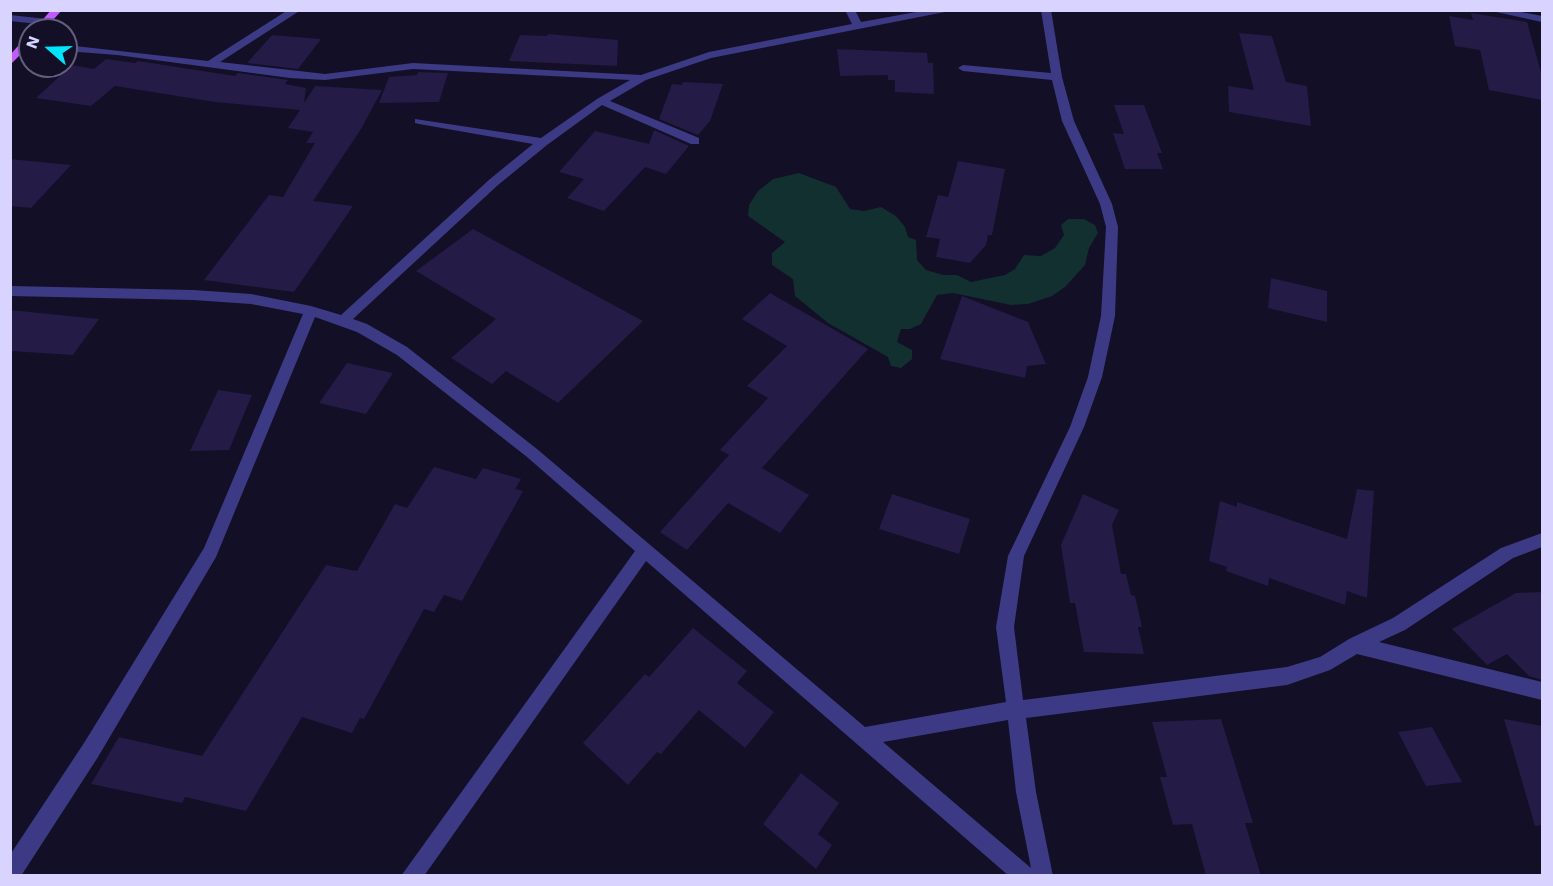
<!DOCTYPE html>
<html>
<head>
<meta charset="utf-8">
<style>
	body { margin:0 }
	#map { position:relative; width:1553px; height:886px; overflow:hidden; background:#130f26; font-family:"Work Sans",sans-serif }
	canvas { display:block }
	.frame { position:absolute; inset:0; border:12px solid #d9d4ff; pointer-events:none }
	.north { position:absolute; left:18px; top:18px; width:60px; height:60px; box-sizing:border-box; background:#130f26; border:2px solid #625e7d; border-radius:50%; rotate:290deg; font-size:16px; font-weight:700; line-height:24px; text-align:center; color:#d9d4ff }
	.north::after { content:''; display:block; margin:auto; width:21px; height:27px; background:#00e5ff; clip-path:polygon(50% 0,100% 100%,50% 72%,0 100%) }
</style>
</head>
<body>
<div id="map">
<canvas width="1553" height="886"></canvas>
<div class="frame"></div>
<div class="north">N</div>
</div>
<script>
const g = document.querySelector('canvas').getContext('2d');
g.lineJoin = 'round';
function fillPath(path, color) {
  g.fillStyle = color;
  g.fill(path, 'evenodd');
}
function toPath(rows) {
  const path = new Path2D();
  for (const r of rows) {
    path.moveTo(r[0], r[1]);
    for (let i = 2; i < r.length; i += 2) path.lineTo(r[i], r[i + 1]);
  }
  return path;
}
const green = toPath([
	[799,173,836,187,850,209,864,211,881,207,896,216,905,227,908,237,916,240,917,260,926,270,943,275,957,275,971,282,1005,275,1015,269,1024,255,1041,256,1055,248,1064,235,1061,225,1068,219,1084,219,1095,225,1098,233,1089,248,1085,265,1065,287,1052,296,1028,304,1011,305,953,293,937,295,921,324,910,329,901,329,897,342,912,350,912,359,901,368,891,366,888,357,828,323,795,296,793,279,772,265,772,253,785,242,748,216,749,205,758,191,773,179]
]);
const building = toPath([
	[1471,13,1527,22,1542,76,1542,100,1489,90,1480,50,1455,46,1449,16,1473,20],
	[1239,33,1272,36,1286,82,1307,86,1311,126,1229,112,1228,86,1254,90],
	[548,34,618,40,617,66,509,61,520,35,547,36],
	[272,35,321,39,298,69,247,63],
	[837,49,927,53,928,63,933,63,934,94,895,92,895,80,888,80,888,75,840,76],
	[106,59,135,63,138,61,235,76,238,73,288,80,285,84,306,88,304,103,315,86,382,90,361,129,313,201,353,206,294,292,204,280,269,195,283,197,315,143,306,143,313,132,288,128,300,110,215,102,115,86,91,106,36,98,72,65,94,69],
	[418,72,448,73,439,102,379,103,389,77,417,75],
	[683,82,723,84,710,121,698,135,659,119,672,84,682,85],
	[1114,105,1144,105,1162,153,1157,153,1163,169,1125,169,1113,133,1124,134],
	[654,130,689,146,666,174,645,167,604,211,567,198,584,179,559,172,595,131,649,144],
	[10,159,71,165,31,208,10,206],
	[958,161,1005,169,992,235,988,235,986,245,970,263,936,257,940,239,926,237,938,195,948,197],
	[473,229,643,321,558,403,506,371,492,384,451,358,496,319,416,271],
	[1271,278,1327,291,1327,322,1268,308],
	[770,293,868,349,762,468,809,495,780,533,728,503,687,550,660,532,729,455,720,450,768,398,747,386,787,346,742,319],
	[962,296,1028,322,1046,364,1027,366,1025,378,940,359],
	[10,310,99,319,73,355,10,351],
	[347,363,393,373,366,414,319,403],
	[218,390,252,395,229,450,190,451],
	[434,467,476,479,483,468,521,479,515,489,523,491,462,601,444,595,434,612,424,609,364,719,360,718,352,733,302,717,246,811,185,797,182,803,91,784,119,737,202,756,326,565,357,571,395,504,407,508],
	[1357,489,1374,491,1367,598,1347,591,1345,605,1269,578,1268,586,1226,571,1227,567,1209,561,1220,501,1237,507,1237,502,1347,539],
	[892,494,970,519,959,554,879,529],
	[1083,494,1119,510,1112,525,1121,574,1126,574,1131,595,1135,596,1142,627,1138,627,1144,654,1084,652,1075,603,1070,603,1061,545],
	[1542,592,1542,680,1529,676,1507,654,1487,665,1452,629,1516,593],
	[693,628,747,671,737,683,774,712,745,748,699,710,661,754,657,752,628,785,583,743,645,674,649,677],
	[1221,719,1253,823,1245,823,1261,876,1206,876,1192,824,1173,825,1160,777,1167,777,1152,722],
	[1504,719,1542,726,1542,825,1535,826],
	[1432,727,1462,782,1426,786,1398,732],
	[801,773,839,803,818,834,832,845,816,869,763,824]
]);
const minor = toPath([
	[288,10,301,10,220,62,325,74,413,63,641,75,709,52,852,24,845,10,855,10,861,22,927,10,955,10,711,58,646,80,610,101,699,138,699,144,691,144,602,105,547,145,498,185,353,319,367,324,407,347,537,449,865,727,1006,702,996,627,1008,556,1070,427,1088,377,1101,316,1106,227,1100,204,1062,121,1052,80,963,71,958,68,963,65,1051,73,1041,10,1051,10,1062,77,1074,121,1112,204,1118,227,1115,316,1102,377,1084,427,1024,556,1014,627,1023,700,1287,667,1320,657,1349,639,1393,618,1501,548,1542,533,1542,547,1513,558,1405,630,1379,642,1542,682,1542,700,1357,654,1330,670,1287,685,1026,718,1036,792,1053,876,1009,876,646,561,424,876,401,876,635,551,527,457,397,355,357,332,315,317,216,557,98,757,21,876,10,876,10,855,84,743,204,548,303,314,251,304,193,300,10,296,10,286,193,290,251,294,311,306,341,315,490,179,533,144,419,124,415,123,415,119,541,138,597,99,630,80,413,69,325,80,290,78,117,55,66,51,66,45,208,61,288,10],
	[1008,720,1016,792,1031,868,883,742,1008,720],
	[1487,10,1511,10,1542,16,1542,22,1487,10],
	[10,15,47,19,52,22,47,25,10,21,10,15]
]);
const major = toPath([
	[51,10,62,10,44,30,34,30,51,10],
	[30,36,30,45,10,65,10,55,26,37,30,36]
]);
fillPath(green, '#12302f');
fillPath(building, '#241b47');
fillPath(minor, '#3d3a85');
fillPath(major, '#c25bff');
</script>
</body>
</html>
